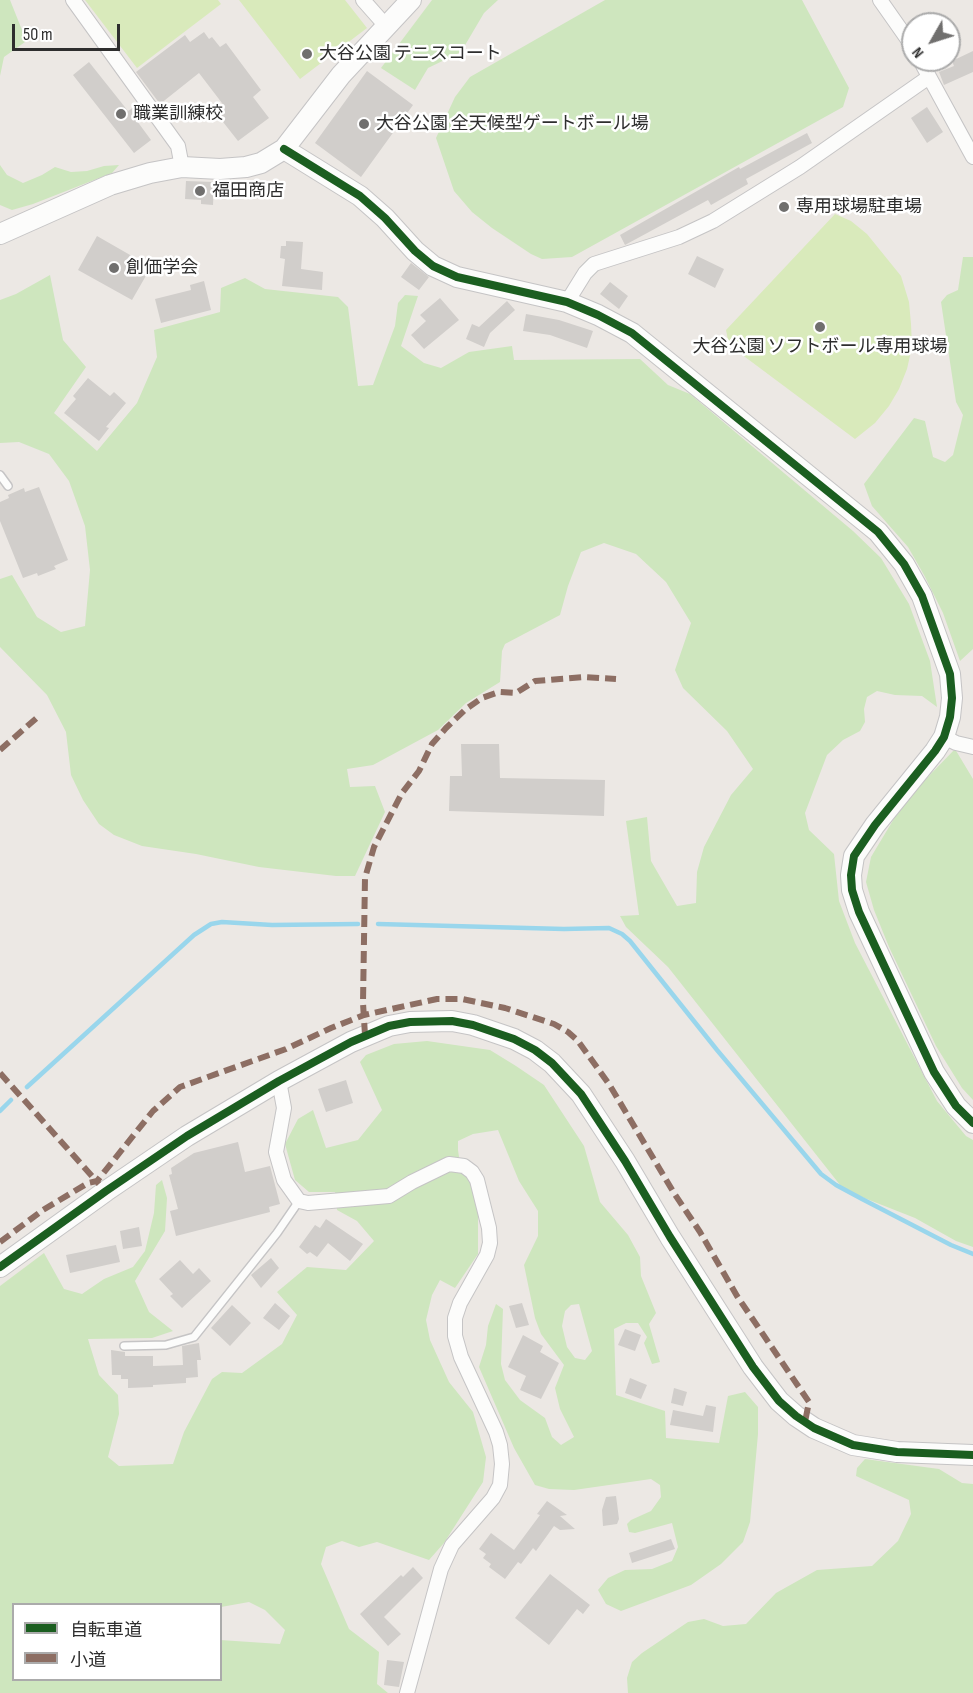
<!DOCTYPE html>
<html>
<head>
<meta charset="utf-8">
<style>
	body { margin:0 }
	#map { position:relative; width:973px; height:1693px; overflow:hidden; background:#ece8e4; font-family:"Sofia Sans Condensed","Noto Sans JP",sans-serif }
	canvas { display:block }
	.legend { position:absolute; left:12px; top:1603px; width:210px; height:78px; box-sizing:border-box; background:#fff; border:2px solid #ababab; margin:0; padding:8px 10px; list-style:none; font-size:18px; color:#2e2e2e }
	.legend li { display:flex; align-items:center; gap:12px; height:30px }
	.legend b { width:30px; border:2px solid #ababab }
	.north { position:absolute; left:901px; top:12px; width:60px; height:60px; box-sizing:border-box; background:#fff; border:2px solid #ababab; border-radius:50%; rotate:231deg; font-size:16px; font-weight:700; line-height:24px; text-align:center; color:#2e2e2e }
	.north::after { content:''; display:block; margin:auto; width:21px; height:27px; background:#706f6e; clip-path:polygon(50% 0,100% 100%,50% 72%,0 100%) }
	.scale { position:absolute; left:12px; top:24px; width:108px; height:27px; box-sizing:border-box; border:3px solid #2e2e2e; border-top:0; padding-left:8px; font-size:18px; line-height:21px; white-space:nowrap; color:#2e2e2e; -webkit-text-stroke:4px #fff; paint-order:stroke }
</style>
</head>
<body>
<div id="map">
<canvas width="973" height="1693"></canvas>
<ul class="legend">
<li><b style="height:8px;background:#1b5e20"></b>自転車道</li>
<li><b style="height:8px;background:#8d6e63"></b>小道</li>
</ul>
<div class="north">N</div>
<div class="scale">50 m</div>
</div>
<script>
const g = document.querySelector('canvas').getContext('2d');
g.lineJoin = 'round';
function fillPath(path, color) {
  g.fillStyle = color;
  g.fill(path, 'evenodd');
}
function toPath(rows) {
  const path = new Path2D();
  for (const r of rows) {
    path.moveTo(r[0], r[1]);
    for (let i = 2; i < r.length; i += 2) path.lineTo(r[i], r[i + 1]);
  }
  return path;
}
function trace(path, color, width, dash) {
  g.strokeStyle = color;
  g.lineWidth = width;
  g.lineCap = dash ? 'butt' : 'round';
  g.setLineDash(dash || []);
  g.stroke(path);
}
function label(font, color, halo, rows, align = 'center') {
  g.font = font + ' "Sofia Sans Condensed","Noto Sans JP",sans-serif';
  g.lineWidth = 5;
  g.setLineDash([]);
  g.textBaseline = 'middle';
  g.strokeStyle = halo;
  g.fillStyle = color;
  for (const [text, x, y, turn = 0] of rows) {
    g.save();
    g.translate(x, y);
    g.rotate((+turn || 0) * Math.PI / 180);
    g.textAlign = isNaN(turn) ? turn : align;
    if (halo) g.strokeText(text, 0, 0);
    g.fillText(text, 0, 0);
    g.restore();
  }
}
const green = toPath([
	[0,0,10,0,22,30,25,42,4,57,0,76],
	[432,0,498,0,484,13,461,52,428,68,415,90,381,68],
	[605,0,802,0,849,88,843,107,572,257,542,259,531,254,492,228,472,212,454,191,436,138,455,97,470,77],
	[0,165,7,175,23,183,42,175,55,167,71,172,87,171,104,166,119,165,112,173,33,204,12,210,0,205],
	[963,257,973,257,973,649,960,661,943,613,924,575,908,547,872,506,864,484,914,418,925,421,933,457,945,462,953,455,963,415,956,402,941,302,947,295,958,290],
	[50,275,63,340,86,367,54,413,97,451,137,403,157,357,154,330,220,312,221,288,245,278,265,289,338,297,348,307,358,386,373,385,395,326,398,303,405,295,418,296,401,346,424,363,441,368,469,352,512,346,514,360,640,359,668,385,690,394,853,531,881,558,909,604,930,661,937,707,922,696,895,695,877,691,867,697,864,709,865,722,860,731,843,740,827,755,805,813,809,830,834,854,839,901,855,943,937,1101,966,1136,973,1140,973,1247,956,1241,915,1218,844,1190,668,967,626,927,620,916,639,915,626,821,647,817,651,861,677,906,696,903,697,872,704,847,731,795,753,769,727,731,683,688,675,670,691,623,666,582,636,554,604,543,581,552,568,586,560,615,505,644,502,651,500,682,466,703,438,730,373,765,347,769,350,787,375,786,385,812,355,876,336,876,259,867,196,854,142,846,114,835,99,824,83,800,71,775,66,732,47,695,0,647,0,579,12,575,37,617,61,632,85,626,90,570,85,526,69,481,49,454,19,442,0,443,0,300,16,294],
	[955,749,973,779,973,1100,962,1088,936,1046,889,947,874,910,866,882,871,857,898,812,922,783],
	[427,1041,490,1050,516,1066,544,1085,584,1146,600,1202,628,1235,640,1257,641,1276,656,1313,649,1324,660,1362,652,1364,644,1343,647,1337,638,1323,626,1323,614,1329,616,1395,665,1411,666,1438,719,1443,728,1396,745,1392,758,1407,758,1434,750,1522,743,1542,721,1564,691,1585,621,1611,606,1604,598,1590,608,1578,625,1570,652,1569,672,1561,678,1547,672,1523,635,1533,629,1532,627,1524,631,1520,651,1511,661,1497,660,1485,651,1479,574,1490,549,1489,535,1485,514,1448,479,1367,486,1345,488,1326,496,1304,503,1309,501,1364,505,1380,520,1400,545,1418,552,1437,561,1445,574,1437,560,1409,555,1388,564,1365,541,1334,535,1318,524,1265,538,1236,538,1211,519,1181,498,1130,473,1134,458,1141,458,1150,461,1171,470,1180,478,1213,478,1254,455,1288,440,1280,432,1295,426,1320,430,1340,449,1382,473,1412,486,1457,483,1482,444,1543,429,1560,377,1542,359,1547,342,1541,326,1547,321,1564,349,1629,379,1652,377,1684,388,1693,0,1693,0,1286,44,1253,64,1289,82,1294,104,1279,133,1267,145,1251,154,1213,156,1185,162,1180,167,1198,165,1231,135,1281,149,1312,173,1331,152,1338,88,1339,99,1375,118,1395,119,1414,108,1457,119,1466,173,1464,184,1432,212,1379,222,1372,242,1373,282,1344,297,1315,277,1292,307,1267,346,1270,374,1241,357,1221,337,1210,335,1192,309,1192,295,1180,285,1144,298,1119,313,1110,326,1148,358,1140,382,1110,360,1062,366,1055,394,1044],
	[579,1304,592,1351,585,1360,575,1358,567,1347,562,1326,565,1311,571,1305],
	[249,1602,265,1610,285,1630,280,1644,220,1640,220,1680,14,1680,14,1604,220,1604,221,1607],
	[865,1459,939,1469,962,1483,973,1484,973,1693,628,1693,627,1678,632,1662,642,1653,688,1622,704,1619,723,1626,746,1624,776,1593,817,1570,872,1566,898,1541,911,1514,909,1500,856,1476,857,1468]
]);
const pitch = toPath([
	[85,0,218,0,221,4,137,68],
	[239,0,345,0,367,28,300,79],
	[835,214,851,221,867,234,901,276,909,302,911,324,912,347,907,369,899,389,889,406,875,423,855,439,729,345,726,330]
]);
const stream = toPath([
	[378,924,564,929,609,928,622,934,630,941,717,1050,821,1174,836,1185,862,1199,951,1245,973,1254],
	[27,1087,194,935,211,924,222,922,272,925,358,924],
	[0,1111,11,1100]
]);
const building = toPath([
	[204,32,209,39,212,37,220,47,226,43,261,90,253,97,269,118,238,141,216,113,225,107,199,73,160,104,136,72,185,35,190,42],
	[973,51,973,72,944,85,939,72,954,66,952,61],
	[89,62,128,111,134,107,142,117,137,121,151,140,134,153,73,75],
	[367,71,413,105,361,177,315,143],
	[927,107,943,132,927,143,911,118],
	[807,133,812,143,746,179,748,184,711,205,708,200,625,245,620,235,739,167,740,169],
	[186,181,214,182,213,205,201,204,201,200,185,199],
	[97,236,151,267,132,300,78,270],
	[286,241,303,242,301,269,323,272,322,290,282,286,285,259,280,258,281,246,286,246],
	[697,256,724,269,715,288,688,274],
	[411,263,429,277,419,290,401,277],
	[204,281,211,310,161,323,155,299,191,290,190,285],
	[610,282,628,296,619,309,600,294],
	[440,298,459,320,424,349,411,335,426,321,420,315],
	[507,301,515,310,490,333,484,347,466,339,472,324,479,327],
	[526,314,559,320,593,331,587,348,550,335,523,331],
	[88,378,110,396,114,392,126,403,106,427,109,428,99,441,64,413,76,399,73,396],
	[39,487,68,560,54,566,56,569,38,576,37,573,23,578,0,521,0,502,9,498,8,495,24,488,25,492],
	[461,744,499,744,500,778,605,780,604,816,449,811,450,776,462,776],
	[346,1080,353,1103,326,1112,318,1089],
	[238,1142,245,1172,270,1166,280,1204,269,1207,270,1212,176,1236,170,1211,178,1209,169,1175,172,1174,171,1168,194,1153],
	[326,1219,363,1244,350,1261,328,1243,317,1257,310,1252,307,1254,299,1247,315,1225,320,1228],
	[139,1227,142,1246,123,1249,120,1231],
	[116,1245,120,1262,70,1273,66,1255],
	[271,1258,279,1268,261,1288,251,1275],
	[180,1260,193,1274,199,1268,211,1281,182,1308,170,1296,173,1294,159,1279],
	[275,1303,290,1316,279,1330,263,1318],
	[522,1303,529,1325,516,1328,509,1306],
	[232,1305,251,1323,230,1346,211,1328],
	[625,1329,641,1335,635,1351,618,1345],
	[523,1335,543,1346,540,1352,559,1363,541,1399,520,1390,526,1376,508,1367],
	[199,1343,201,1360,197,1360,198,1377,186,1378,186,1383,153,1385,153,1387,128,1388,128,1379,121,1379,121,1375,112,1375,111,1350,125,1352,125,1356,153,1356,153,1366,183,1365,182,1346],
	[630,1378,647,1385,641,1399,625,1393],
	[674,1388,687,1392,683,1406,671,1403],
	[706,1405,716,1407,713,1432,670,1425,673,1410,703,1416],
	[616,1496,619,1519,617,1524,603,1526,602,1510,606,1497],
	[547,1501,567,1515,560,1516,575,1529,560,1530,554,1526,536,1551,533,1548,521,1564,518,1562,505,1579,489,1567,491,1564,483,1558,486,1554,479,1549,491,1533,514,1550,540,1515,537,1514],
	[671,1539,675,1549,632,1563,629,1553],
	[413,1567,423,1578,384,1617,401,1634,388,1646,360,1614,401,1575,403,1577],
	[550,1574,590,1605,583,1614,577,1609,549,1645,515,1618],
	[387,1660,404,1662,399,1687,384,1685]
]);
const lane = toPath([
	[0,475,8,486],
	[124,1346,166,1345,194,1337,277,1233,299,1201]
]);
const street = toPath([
	[73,0,178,146,182,167],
	[363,0,386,26],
	[880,0,913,47],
	[920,60,973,157],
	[567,302,585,273,594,264,679,237,713,221,800,167,929,77],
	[944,737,956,743,973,747],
	[279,1081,284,1108,276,1152,284,1180,299,1201,308,1203,389,1196,412,1182,449,1164,464,1166,472,1172,477,1180,489,1228,490,1243,487,1255,460,1303,455,1318,455,1336,461,1357,496,1432,500,1445,502,1464,500,1485,493,1498,452,1545,441,1569,407,1693]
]);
const secondary = toPath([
	[284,149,360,196,385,218,415,251,433,266,457,277,567,302,598,315,632,333,878,532,904,564,922,596,950,674,952,698,950,717,944,737,935,751,875,825,854,856,851,875,852,890,859,912,934,1072,956,1106,973,1123],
	[0,234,110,185,150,173,182,167,220,169,246,167,261,163,284,149,341,75,411,0],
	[0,1267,106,1191,187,1136,279,1081,351,1042,389,1026,410,1022,452,1021,473,1025,514,1039,535,1050,552,1063,581,1094,625,1161,670,1237,753,1367,779,1401,796,1416,814,1428,853,1445,897,1452,973,1455]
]);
const quiet = toPath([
	[0,750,40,715],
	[365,1035,363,1003,365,878,374,847,402,793,419,771,432,744,446,728,466,709,482,698,499,692,516,693,535,681,585,677,616,679],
	[0,1073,99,1184],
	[0,1242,43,1210,88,1183,97,1181,153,1111,180,1087,286,1049,331,1028,364,1015,437,999,462,999,505,1008,554,1024,568,1032,578,1041,609,1084,674,1193,700,1232,737,1296,809,1402,805,1422]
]);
const cycleway = toPath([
	[284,149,360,196,385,218,415,251,433,266,457,277,567,302,598,315,632,333,878,532,904,564,922,596,950,674,952,698,950,717,944,737,935,751,875,825,854,856,851,875,852,890,859,912,934,1072,956,1106,973,1123],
	[0,1267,106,1191,187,1136,279,1081,351,1042,389,1026,410,1022,452,1021,473,1025,514,1039,535,1050,552,1063,581,1094,625,1161,670,1237,753,1367,779,1401,796,1416,814,1428,853,1445,897,1452,973,1455]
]);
const markers = [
	[307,54,6,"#706f6e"],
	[121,114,6,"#706f6e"],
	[364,124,6,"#706f6e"],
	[200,191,6,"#706f6e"],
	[784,207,6,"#706f6e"],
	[114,268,6,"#706f6e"],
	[820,327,6,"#706f6e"]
];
const poiNames = [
	["大谷公園 テニスコート",319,54],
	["職業訓練校",133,114],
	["大谷公園 全天候型ゲートボール場",376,124],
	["福田商店",212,191],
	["専用球場駐車場",796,207],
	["創価学会",126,268],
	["大谷公園 ソフトボール専用球場",820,347,"center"]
];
fillPath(green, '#cee6be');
fillPath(pitch, '#d9eabb');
trace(stream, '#99d6ec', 4.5);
fillPath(building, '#d1cecb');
trace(lane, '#c5c4c5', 10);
trace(street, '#c5c4c5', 16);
trace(secondary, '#c5c4c5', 22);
trace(lane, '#fcfcfb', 7);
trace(street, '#fcfcfb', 14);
trace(secondary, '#fcfcfb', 20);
trace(quiet, '#8d6e63', 6, [12, 6]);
trace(cycleway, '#1b5e20', 8);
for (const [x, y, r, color] of markers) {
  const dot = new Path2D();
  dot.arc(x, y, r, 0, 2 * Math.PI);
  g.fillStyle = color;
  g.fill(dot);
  trace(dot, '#fff', 2);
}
label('18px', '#2e2e2e', '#fff', poiNames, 'left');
</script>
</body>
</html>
